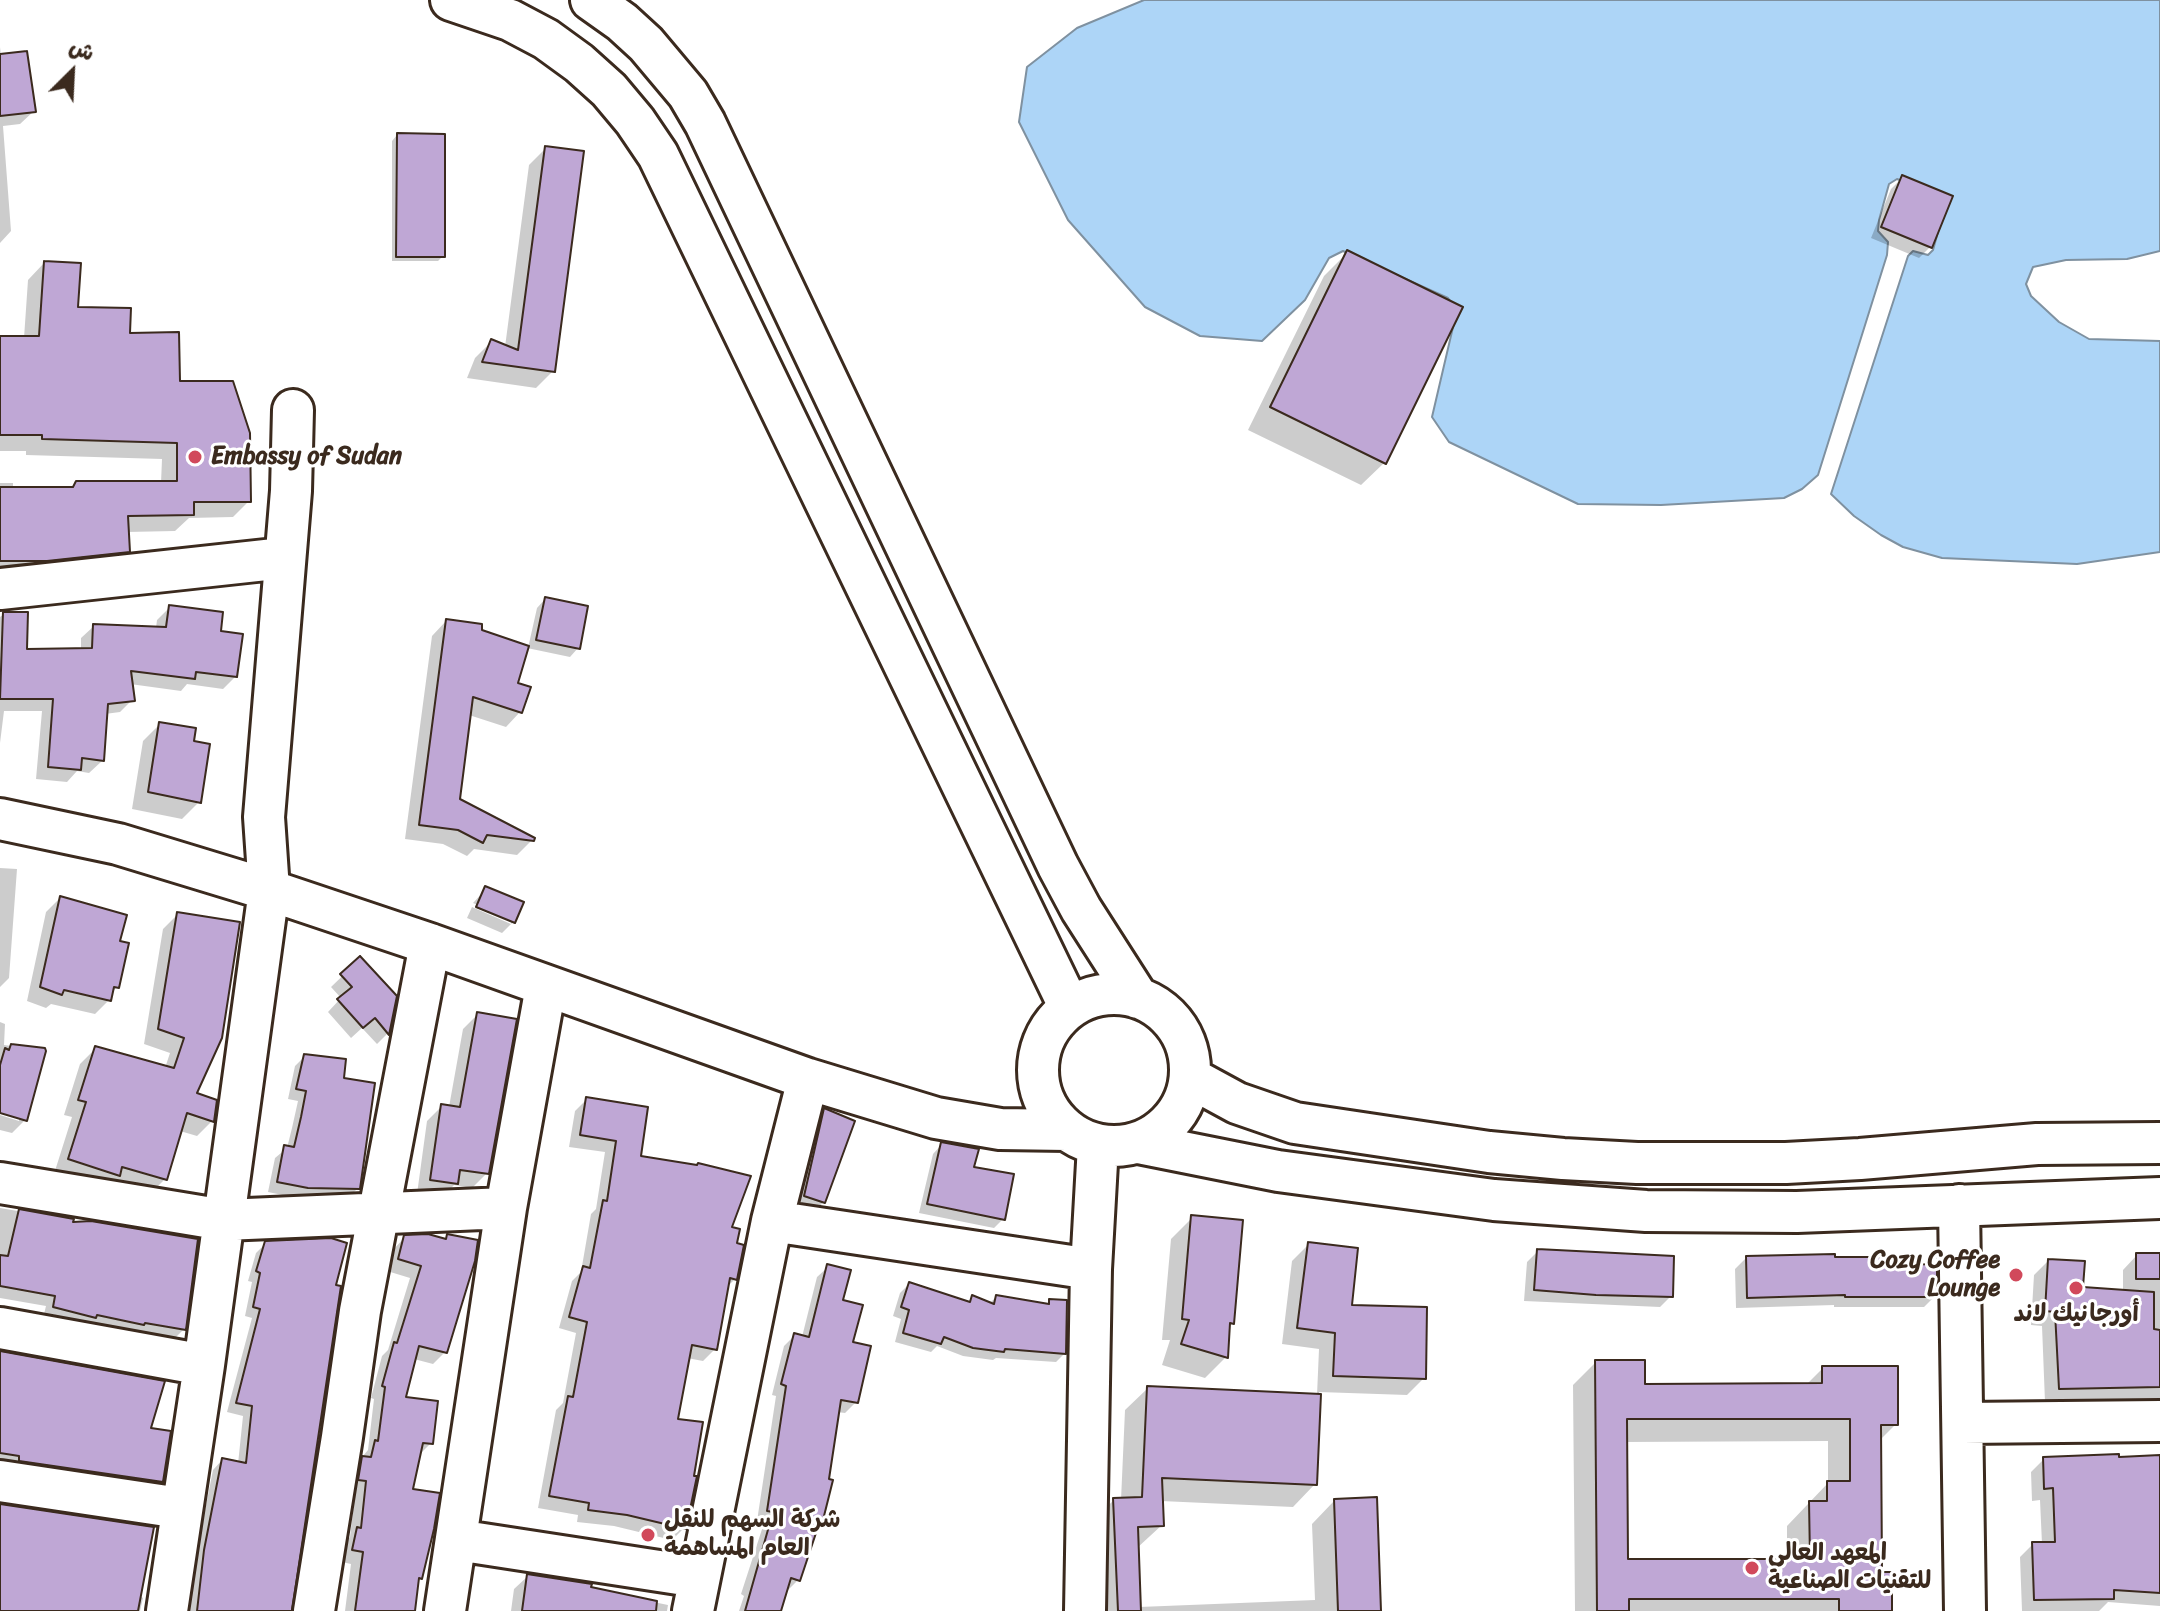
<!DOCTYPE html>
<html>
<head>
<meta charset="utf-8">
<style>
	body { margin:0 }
	#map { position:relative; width:2160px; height:1611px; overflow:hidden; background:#fff; font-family:Sriracha,"Playpen Sans Arabic",sans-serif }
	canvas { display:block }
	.north { position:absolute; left:32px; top:32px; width:80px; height:80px; -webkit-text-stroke:6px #fff; paint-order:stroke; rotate:24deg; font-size:22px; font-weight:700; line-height:32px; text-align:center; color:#3b2a1e }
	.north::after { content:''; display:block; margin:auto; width:28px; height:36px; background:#3b2a1e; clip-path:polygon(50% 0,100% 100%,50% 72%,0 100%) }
</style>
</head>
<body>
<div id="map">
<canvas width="2160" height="1611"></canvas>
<div class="north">ش</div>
</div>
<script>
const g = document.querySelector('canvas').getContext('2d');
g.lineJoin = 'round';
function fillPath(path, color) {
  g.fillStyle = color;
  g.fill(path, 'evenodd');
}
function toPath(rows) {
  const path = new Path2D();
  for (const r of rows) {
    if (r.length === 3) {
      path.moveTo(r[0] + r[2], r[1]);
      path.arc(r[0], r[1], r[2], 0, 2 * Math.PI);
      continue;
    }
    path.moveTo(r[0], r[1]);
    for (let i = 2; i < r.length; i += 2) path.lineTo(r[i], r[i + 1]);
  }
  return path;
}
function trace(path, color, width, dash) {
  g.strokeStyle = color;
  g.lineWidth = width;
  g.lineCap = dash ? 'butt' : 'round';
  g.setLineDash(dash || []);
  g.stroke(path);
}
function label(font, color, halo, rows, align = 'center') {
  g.font = font + ' Sriracha,"Playpen Sans Arabic",sans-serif';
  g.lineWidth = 6;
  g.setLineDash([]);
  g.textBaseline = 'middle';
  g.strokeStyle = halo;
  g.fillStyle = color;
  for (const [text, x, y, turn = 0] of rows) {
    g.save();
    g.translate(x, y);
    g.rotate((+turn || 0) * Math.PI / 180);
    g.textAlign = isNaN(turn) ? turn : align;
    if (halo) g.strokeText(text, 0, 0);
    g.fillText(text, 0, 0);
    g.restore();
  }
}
const water = toPath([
	[1144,0,2160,0,2160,251,2127,259,2066,260,2033,267,2026,284,2031,296,2059,322,2089,339,2160,341,2160,552,2077,564,1942,558,1903,547,1881,535,1854,516,1831,494,1908,256,1913,251,1928,255,1933,250,1946,203,1938,194,1897,179,1889,184,1879,220,1878,231,1888,242,1887,255,1818,475,1802,489,1784,498,1661,505,1578,504,1449,442,1432,417,1457,310,1448,298,1343,251,1329,258,1305,300,1262,341,1200,336,1145,307,1068,220,1019,122,1027,67,1077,28,1144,0]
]);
const shadow = toPath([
	[0,47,1,56,34,111,20,124,3,126,11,231,0,243],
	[397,135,443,256,438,261,392,261,392,141],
	[546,148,553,371,536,388,467,378,475,358,491,342,505,347,529,165],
	[1902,178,1930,247,1919,258,1871,238,1891,189],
	[1347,253,1384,463,1361,485,1248,430,1324,276],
	[44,263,76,309,128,335,178,383,249,501,233,517,189,518,175,531,127,532,128,551,112,568,0,577,0,483,13,483,13,489,70,489,77,483,161,483,162,459,26,455,26,451,0,451,0,338,24,338,28,280],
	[545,599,578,648,570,657,527,648,515,684,520,712,506,727,469,715,457,800,532,840,517,855,474,849,467,856,443,844,405,839,432,636,446,621,528,648,537,608],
	[170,607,218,633,236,676,223,689,187,684,181,691,130,684,132,700,120,712,105,714,102,761,89,773,77,771,67,782,36,779,42,711,4,711,0,743,0,617,4,614,25,651,81,650,81,638,94,626,156,628,157,620],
	[160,724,192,743,199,802,182,819,132,809,143,741],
	[0,868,17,869,9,978,0,987],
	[486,889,513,922,502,933,467,918,472,907,511,924,511,919,473,903],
	[60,898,118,943,117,987,111,993,109,1000,95,1014,51,1004,46,1008,27,1001,46,912],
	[178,914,194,1094,215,1101,212,1121,197,1136,180,1131,165,1179,150,1194,54,1174,72,1117,64,1115,80,1064,95,1049,165,1068,170,1053,144,1044,163,929],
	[360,959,394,997,387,1034,377,1044,362,1028,351,1038,328,1012,341,998,331,987],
	[478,1014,487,1173,472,1188,454,1185,442,1198,417,1194,427,1121,442,1106,449,1107,463,1029],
	[0,1022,5,1024,4,1045,43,1050,25,1120,12,1133,0,1130,0,1115,19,1121,19,1116,0,1111],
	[305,1056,341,1079,358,1188,348,1198,297,1198,268,1192,275,1158,287,1148,292,1128,298,1101,288,1099,295,1066],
	[587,1099,638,1158,730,1228,735,1279,726,1288,715,1349,703,1361,687,1358,676,1420,684,1528,672,1540,614,1526,577,1522,578,1515,538,1508,556,1410,563,1403,576,1333,559,1328,572,1281,581,1272,591,1214,596,1209,605,1152,569,1147,575,1111],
	[825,1111,824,1202,812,1213,794,1207,814,1122],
	[942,1144,972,1169,1003,1219,994,1228,919,1213,933,1154],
	[0,1208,71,1220,70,1225,184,1329,173,1340,43,1318,46,1306,0,1298],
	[1192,1218,1232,1323,1228,1327,1226,1357,1205,1378,1162,1365,1170,1340,1162,1340,1171,1239],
	[447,1236,445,1352,433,1364,414,1359,403,1399,431,1443,418,1456,410,1491,420,1578,417,1581,413,1611,345,1611,351,1564,342,1562,346,1542,350,1537,355,1493,347,1492,351,1470,368,1450,374,1399,371,1398,382,1356,388,1350,410,1278,387,1271,393,1250,405,1237,443,1241],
	[266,1243,334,1286,290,1611,189,1611,195,1561,213,1470,222,1460,238,1464,243,1416,227,1412,252,1318,245,1316,252,1282,248,1281,256,1253],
	[1309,1244,1349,1307,1424,1378,1407,1395,1319,1392,1315,1484,1293,1507,1161,1501,1162,1525,1137,1548,1139,1607,1315,1600,1312,1524,1334,1501,1379,1611,1095,1611,1091,1522,1114,1500,1121,1500,1125,1410,1148,1388,1317,1395,1319,1349,1282,1344,1292,1261],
	[1538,1251,1671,1296,1660,1307,1524,1301,1527,1262],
	[2137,1255,2160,1255,2160,1401,2122,1399,2045,1402,2042,1326,2031,1325,2034,1275,2048,1261,2081,1289,2123,1291,2123,1270],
	[1746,1258,1833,1259,1888,1267,1935,1296,1924,1307,1834,1307,1834,1305,1736,1308,1735,1269],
	[828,1267,851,1344,856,1402,845,1413,837,1412,820,1523,815,1528,798,1580,787,1591,779,1611,739,1611,744,1596,741,1594,764,1523,757,1521,776,1396,772,1395,784,1346,795,1335,802,1337,817,1277],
	[909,1284,967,1303,973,1297,989,1304,996,1297,1046,1305,1050,1301,1065,1353,1056,1362,996,1358,993,1360,963,1356,937,1346,931,1352,895,1342,901,1319,893,1316,900,1293],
	[0,1353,148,1430,161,1481,149,1493,0,1466],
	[1596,1362,1643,1386,1806,1385,1823,1368,1896,1424,1879,1441,1880,1574,1890,1611,1575,1611,1573,1385],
	[1828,1441,1828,1483,1787,1526,1787,1561,1626,1561,1625,1442],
	[2160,1457,2160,1606,2108,1602,2099,1611,2022,1611,2020,1557,2033,1544,2042,1544,2040,1500,2032,1501,2031,1472,2044,1459],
	[0,1506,143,1598,140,1611,10,1611,0,1587],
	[528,1576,668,1605,667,1611,511,1611,514,1589]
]);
const building = toPath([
	[27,51,36,112,0,116,0,54,27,51],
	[397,133,445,134,445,257,396,257,397,133],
	[545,146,584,151,555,372,482,362,491,339,518,350,545,146],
	[1902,175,1953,196,1932,248,1881,227,1902,175],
	[1347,250,1463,307,1386,464,1270,407,1347,250],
	[44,261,81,263,78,307,131,308,130,333,179,332,180,381,233,381,250,433,251,502,194,502,194,515,128,516,130,552,47,561,0,561,0,487,73,487,76,481,177,481,177,443,42,439,42,435,0,435,0,336,39,336,44,261],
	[545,597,588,606,580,649,536,640,545,597],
	[169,605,223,612,221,631,243,634,237,677,196,672,195,679,131,671,135,701,108,704,104,761,82,758,81,770,48,767,53,699,0,699,3,612,28,612,27,649,92,648,93,624,166,627,169,605],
	[446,619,482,624,482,630,529,646,518,683,531,687,522,713,473,697,460,799,535,838,534,841,487,835,483,843,458,830,419,825,446,619],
	[159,722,196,728,194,741,210,744,201,803,148,792,159,722],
	[485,886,524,902,515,923,476,907,485,886],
	[60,896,127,915,120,941,129,943,119,988,114,987,111,1001,64,990,62,995,40,987,60,896],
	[177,912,240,922,222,1038,197,1093,217,1100,214,1122,187,1113,167,1180,122,1167,120,1176,68,1159,86,1102,78,1100,95,1046,174,1068,184,1038,158,1029,177,912],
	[360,956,397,996,389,1035,375,1018,363,1028,337,999,352,987,340,974,360,956],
	[477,1012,517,1019,489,1174,460,1170,458,1184,430,1180,441,1104,460,1107,477,1012],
	[11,1044,45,1048,46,1051,27,1121,0,1113,0,1065,5,1048,9,1050,11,1044],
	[304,1054,346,1059,344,1078,375,1083,360,1189,308,1188,277,1182,284,1145,294,1147,301,1117,306,1091,296,1089,304,1054],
	[586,1097,648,1107,641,1156,697,1165,698,1163,751,1176,732,1227,740,1229,737,1243,744,1245,737,1280,730,1278,717,1350,692,1345,678,1419,703,1422,694,1476,697,1476,686,1529,627,1515,588,1510,589,1503,549,1496,568,1396,573,1397,587,1322,569,1317,583,1266,590,1268,603,1200,607,1201,616,1141,580,1135,586,1097],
	[824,1108,855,1121,825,1203,804,1196,824,1108],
	[941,1142,979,1149,974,1167,1014,1174,1005,1220,927,1204,941,1142],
	[19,1209,74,1219,73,1222,91,1221,198,1239,186,1330,145,1323,144,1325,97,1315,96,1318,53,1307,55,1296,0,1286,0,1255,8,1256,19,1209],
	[1191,1215,1243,1220,1234,1324,1230,1323,1228,1358,1181,1344,1189,1320,1182,1319,1191,1215],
	[428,1234,446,1239,447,1234,478,1240,475,1261,447,1353,419,1346,406,1397,438,1401,433,1444,423,1443,413,1489,440,1493,434,1529,422,1579,419,1578,415,1611,355,1611,363,1552,352,1550,357,1527,361,1528,366,1481,358,1480,362,1456,371,1457,375,1440,378,1441,385,1387,382,1386,394,1342,397,1343,421,1266,398,1259,404,1235,428,1234],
	[331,1238,347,1243,336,1285,341,1286,292,1611,197,1611,204,1550,222,1458,246,1463,252,1406,236,1403,260,1309,253,1307,260,1273,256,1271,265,1241,331,1238],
	[1308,1242,1358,1248,1352,1305,1427,1307,1426,1379,1333,1376,1335,1333,1297,1328,1308,1242],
	[1537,1249,1674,1256,1673,1297,1596,1295,1534,1290,1537,1249],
	[2136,1253,2160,1253,2160,1279,2136,1279,2136,1253],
	[1835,1254,1835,1257,1890,1257,1890,1265,1937,1264,1937,1297,1845,1297,1845,1295,1747,1298,1746,1256,1835,1254],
	[2048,1259,2085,1261,2083,1287,2154,1292,2154,1329,2160,1330,2160,1387,2059,1389,2055,1312,2045,1311,2048,1259],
	[827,1264,851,1270,843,1300,863,1305,853,1342,871,1346,858,1403,841,1400,829,1479,833,1480,822,1524,819,1524,800,1581,791,1578,781,1611,745,1611,773,1512,767,1511,786,1386,781,1384,794,1333,809,1337,827,1264],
	[909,1282,970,1302,972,1295,994,1304,996,1295,1049,1304,1049,1299,1067,1300,1066,1354,1005,1349,1004,1352,973,1348,944,1337,941,1344,903,1333,909,1310,901,1307,909,1282],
	[0,1351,165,1381,151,1428,171,1431,163,1482,19,1461,19,1456,0,1453,0,1351],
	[1595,1360,1645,1360,1645,1384,1822,1383,1822,1366,1898,1366,1898,1425,1881,1425,1882,1572,1892,1572,1892,1611,1839,1611,1839,1599,1629,1599,1629,1611,1597,1611,1595,1360],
	[1627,1419,1850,1419,1850,1481,1827,1481,1827,1501,1809,1501,1810,1559,1628,1559,1627,1419],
	[1147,1386,1321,1394,1317,1485,1162,1478,1164,1526,1138,1527,1141,1611,1118,1611,1113,1498,1142,1497,1147,1386],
	[2119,1454,2119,1457,2160,1455,2160,1593,2114,1590,2114,1599,2034,1600,2032,1542,2055,1542,2053,1488,2044,1489,2043,1457,2119,1454],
	[1377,1497,1381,1611,1338,1611,1334,1499,1377,1497],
	[0,1504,154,1527,138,1611,0,1611,0,1504],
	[527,1574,592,1584,591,1587,657,1601,656,1611,522,1611,527,1574]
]);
const minor = toPath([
	[451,0,510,20,546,39,579,63,609,90,635,121,658,155,1070,1008],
	[591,0,622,22,646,44,688,94,705,123,1058,866,1081,909,1138,998],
	[0,589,284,558],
	[0,819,118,844,269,890,430,944,808,1079,936,1118,1000,1129,1067,1130],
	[1114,1070,76],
	[1191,1078,1237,1103,1295,1123,1489,1152,1563,1159,1637,1163,1786,1163,1860,1159,2037,1144,2160,1143],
	[1138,1143,1278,1171,1494,1200,1646,1211,1797,1212,2160,1198],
	[0,1183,224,1220,506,1208],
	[1959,1205,1965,1611],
	[772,1221,1091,1269],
	[0,1328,204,1365],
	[1963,1423,2160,1421],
	[0,1481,180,1508],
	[457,1540,698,1577],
	[167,1611,204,1365,269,890,264,817,291,491,293,410],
	[314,1611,342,1437,360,1311,430,944],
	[445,1611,506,1208,546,986],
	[693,1611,772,1221,808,1079],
	[1085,1611,1091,1269,1098,1145]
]);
const markers = [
	[195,457,8,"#d1495b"],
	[2016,1275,8,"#d1495b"],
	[2076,1288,8,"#d1495b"],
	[648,1535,8,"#d1495b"],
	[1752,1568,8,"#d1495b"]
];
const poiNames = [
	["Embassy of Sudan",211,457],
	["Cozy Coffee",2000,1261,"right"],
	["Lounge",2000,1289,"right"],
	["أورجانيك لاند",2076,1315,"center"],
	["شركة السهم للنقل",664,1521],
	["العام المساهمة",664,1549],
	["المعهد العالي",1768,1554],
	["للتقنيات الصناعية",1768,1582]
];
fillPath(water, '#add5f7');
trace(water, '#7f91a0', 2);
fillPath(shadow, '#0003');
fillPath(building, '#bfa7d5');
trace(building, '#3b2a1e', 2);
trace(minor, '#3b2a1e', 46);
trace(minor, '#fff', 40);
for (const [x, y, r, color] of markers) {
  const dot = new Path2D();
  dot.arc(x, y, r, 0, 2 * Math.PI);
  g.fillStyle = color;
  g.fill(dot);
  trace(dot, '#fff', 3);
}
label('bold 24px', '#3b2a1e', '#fff', poiNames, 'left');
</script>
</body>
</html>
